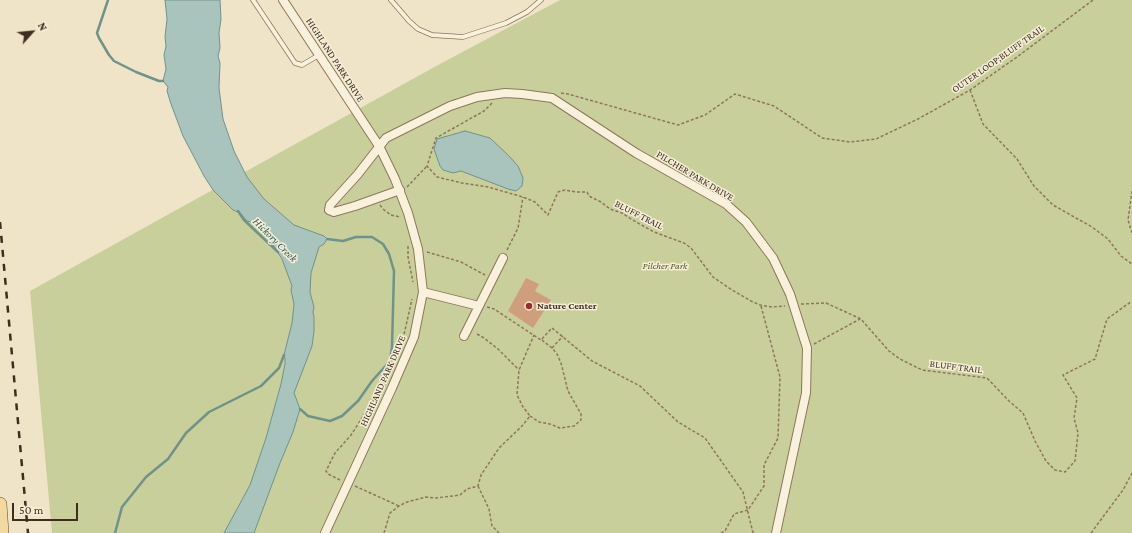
<!DOCTYPE html>
<html>
<head>
<meta charset="utf-8">
<style>
	body { margin:0 }
	#map { position:relative; width:1132px; height:533px; overflow:hidden; background:#f0e4c8; font-family:"Crimson Pro",serif }
	canvas { display:block }
	.north { position:absolute; left:12px; top:12px; width:40px; height:40px; -webkit-text-stroke:3px #f7eed8; paint-order:stroke; rotate:63deg; font-size:11px; font-weight:700; line-height:16px; text-align:center; color:#3d2e20 }
	.north::after { content:''; display:block; margin:auto; width:14px; height:18px; background:#3d2e20; clip-path:polygon(50% 0,100% 100%,50% 72%,0 100%) }
	.scale { position:absolute; left:12px; top:503px; width:66px; height:18px; box-sizing:border-box; border:2px solid #3d2e20; border-top:0; padding-left:5px; font-size:12px; line-height:14px; white-space:nowrap; color:#3d2e20; -webkit-text-stroke:3px #f7eed8; paint-order:stroke }
</style>
</head>
<body>
<div id="map">
<canvas width="1132" height="533"></canvas>
<div class="north">N</div>
<div class="scale">50 m</div>
</div>
<script>
const g = document.querySelector('canvas').getContext('2d');
g.lineJoin = 'round';
function fillPath(path, color) {
  g.fillStyle = color;
  g.fill(path, 'evenodd');
}
function toPath(rows) {
  const path = new Path2D();
  for (const r of rows) {
    path.moveTo(r[0], r[1]);
    for (let i = 2; i < r.length; i += 2) path.lineTo(r[i], r[i + 1]);
  }
  return path;
}
function trace(path, color, width, dash) {
  g.strokeStyle = color;
  g.lineWidth = width;
  g.lineCap = dash ? 'butt' : 'round';
  g.setLineDash(dash || []);
  g.stroke(path);
}
function label(font, color, halo, rows, align = 'center') {
  g.font = font + ' "Crimson Pro",serif';
  g.lineWidth = 3;
  g.setLineDash([]);
  g.textBaseline = 'middle';
  g.strokeStyle = halo;
  g.fillStyle = color;
  for (const [text, x, y, turn = 0] of rows) {
    g.save();
    g.translate(x, y);
    g.rotate((+turn || 0) * Math.PI / 180);
    g.textAlign = isNaN(turn) ? turn : align;
    if (halo) g.strokeText(text, 0, 0);
    g.fillText(text, 0, 0);
    g.restore();
  }
}
const green = toPath([
	[560,0,1132,0,1132,533,52,533,30,291,438,65]
]);
const water = toPath([
	[165,0,220,0,221,19,219,33,220,48,218,56,220,63,219,88,223,119,234,151,247,177,264,199,294,225,324,236,327,239,324,244,319,247,311,273,310,292,314,307,313,312,314,317,314,331,312,346,294,393,300,409,293,432,280,463,254,533,224,533,250,485,266,438,281,384,285,364,285,358,284,355,292,323,294,304,291,290,292,286,282,259,268,237,251,222,247,221,240,213,233,210,213,190,204,176,183,136,171,104,167,91,168,87,163,81,166,69,164,55,166,46,165,37,167,19,165,0],
	[465,131,490,138,509,156,518,166,523,178,522,186,516,191,508,189,461,171,453,173,443,170,440,166,434,149,437,139,465,131]
]);
const stream = toPath([
	[108,0,97,33,99,38,109,55,114,61,136,72,159,81,163,81],
	[238,211,244,220,278,252],
	[300,409,308,416,330,421,342,416,358,401,372,381,390,361,392,347,394,271,389,254,383,244,372,237,356,237,343,241,327,239],
	[115,533,122,507,146,477,168,459,186,433,209,412,261,386,279,368,284,355]
]);
const building = toPath([
	[526,278,539,284,535,291,551,300,533,328,508,311]
]);
const path = toPath([
	[970,90,983,124,1017,159,1034,186,1053,205,1092,227,1108,239,1121,256,1132,264],
	[561,93,568,94,678,125,705,115,735,94,774,106,822,138,850,142,876,139,918,119,970,90,1017,57,1093,0],
	[492,103,484,111,436,138,427,166,437,177,462,183,488,187,523,197,535,202,548,215,558,192,565,190,576,192,587,192,589,196,601,202,610,209,622,213,631,219,654,232,684,243,691,248,713,277,732,290,751,301,760,305,772,307,785,306],
	[407,187,427,166],
	[1132,191,1128,220,1132,233],
	[380,205,383,209,391,215,400,217],
	[408,246,408,257,413,282],
	[507,250,518,228,523,197],
	[427,252,461,262,485,275],
	[801,304,826,303,861,319,889,351,900,359,922,370,987,378,1009,401,1023,413,1035,441,1046,461,1055,470,1065,472,1075,461,1078,433,1074,418,1077,398,1063,375,1095,359,1107,319,1132,301],
	[487,307,494,309,541,340,552,328,592,361,640,386,678,422,705,438,743,492,753,533],
	[477,334,484,338,498,349,519,370],
	[403,339,412,299],
	[814,344,860,319],
	[552,348,563,336],
	[530,416,539,422,550,424,560,428,574,426,581,420,581,414,568,391,561,363,557,354,552,348,542,340],
	[340,480,328,474,326,471,335,453,351,435,382,387],
	[355,486,399,506],
	[478,486,489,509,492,526,499,533],
	[384,533,390,513,399,506,407,502,426,497,436,498,460,495,467,489,478,486,481,475,499,448,522,426,530,416,523,407,517,395,519,370,534,335],
	[721,533,725,531,734,514,748,510,764,486,764,465,778,438,780,377,761,306],
	[1091,533,1123,490,1132,473]
]);
const service = toPath([
	[253,0,295,63,302,65,319,55],
	[391,0,409,21,418,29,432,35,463,37,506,23,527,12,541,0]
]);
const minor = toPath([
	[283,0,379,146,395,179,408,213,418,249,423,292,414,337,392,388,325,533],
	[400,190,355,206,334,212,329,210,330,205,358,174,386,138,450,106,477,97,505,93,522,94,552,98,636,153,726,204,746,222,773,258,790,294,807,348,806,393,776,533],
	[423,292,479,306],
	[464,336,503,258]
]);
const primary = toPath([
	[0,504,2,533]
]);
const rail = toPath([
	[0,222,28,533]
]);
const markers = [
	[529,306,4,"#9e2a2b"]
];
const streetNames = [
	["OUTER LOOP;BLUFF TRAIL",998,59,-35],
	["HIGHLAND PARK DRIVE",335,60,57],
	["PILCHER PARK DRIVE",695,176,31],
	["BLUFF TRAIL",639,215,27],
	["BLUFF TRAIL",956,367,7],
	["HIGHLAND PARK DRIVE",383,381,-66]
];
const parkNames = [
	["Pilcher Park",665,266]
];
const poiNames = [
	["Nature Center",537,306]
];
const waterNames = [
	["Hickory Creek",275,240,45]
];
fillPath(green, '#c9cf9b');
fillPath(water, '#a9c4bc');
trace(water, '#6f938a', 1);
trace(stream, '#6f938a', 2.5);
fillPath(building, '#cf9f7d');
trace(service, '#8d765c', 5.5);
trace(minor, '#8d765c', 10);
trace(primary, '#5b4430', 14);
trace(path, '#8d765c', 1.5, [3, 2]);
trace(service, '#faf1dc', 4);
trace(minor, '#faf1dc', 8);
trace(primary, '#f3d9a0', 13);
trace(rail, '#3d2e20', 2.5, [7, 7]);
for (const [x, y, r, color] of markers) {
  const dot = new Path2D();
  dot.arc(x, y, r, 0, 2 * Math.PI);
  g.fillStyle = color;
  g.fill(dot);
  trace(dot, '#f7eed8', 1.5);
}
label('10px', '#3d2e20', '#f7eed8', streetNames);
label('italic 10px', '#4d5a26', '#f7eed8', parkNames);
label('bold 10px', '#3d2e20', '#f7eed8', poiNames, 'left');
label('italic 11px', '#2f5d5a', '#f7eed8', waterNames);
</script>
</body>
</html>
